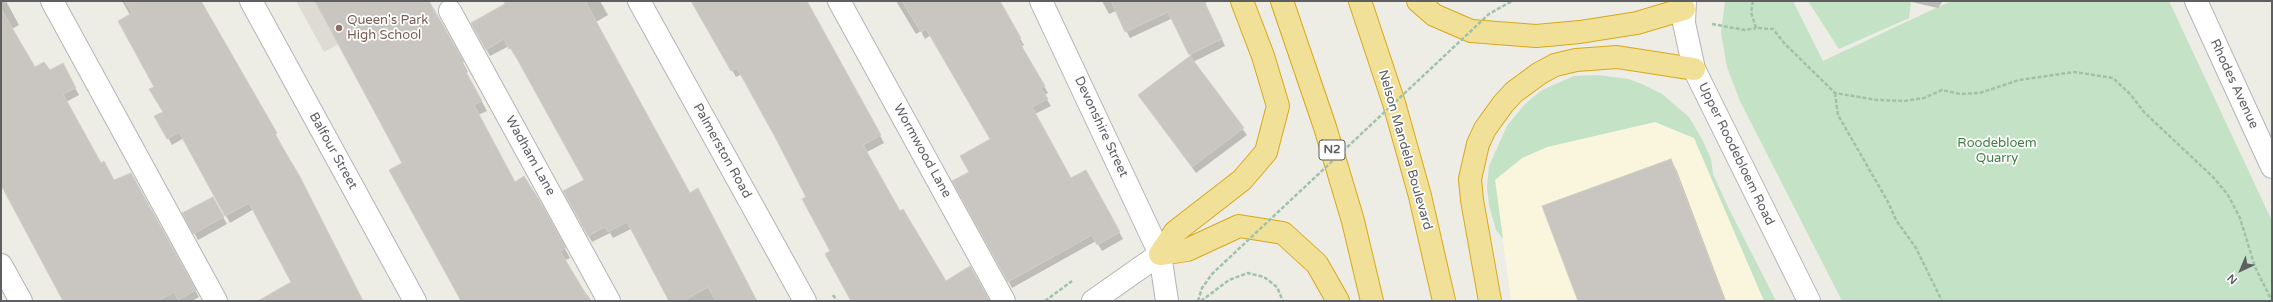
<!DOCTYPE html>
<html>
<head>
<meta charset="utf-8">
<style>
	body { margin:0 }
	#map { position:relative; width:2273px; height:302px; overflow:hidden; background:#edece5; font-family:"Varela Round",sans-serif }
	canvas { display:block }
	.frame { position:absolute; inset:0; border:2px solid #5d5f63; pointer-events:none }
	.north { position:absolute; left:2221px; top:250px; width:40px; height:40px; -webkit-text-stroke:3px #fff; paint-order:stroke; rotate:224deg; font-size:11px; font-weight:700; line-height:16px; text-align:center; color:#5d5f63 }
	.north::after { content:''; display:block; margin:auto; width:14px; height:18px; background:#5d5f63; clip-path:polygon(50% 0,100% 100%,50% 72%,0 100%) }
</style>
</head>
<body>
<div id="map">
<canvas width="2273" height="302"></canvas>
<div class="frame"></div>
<div class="north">N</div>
</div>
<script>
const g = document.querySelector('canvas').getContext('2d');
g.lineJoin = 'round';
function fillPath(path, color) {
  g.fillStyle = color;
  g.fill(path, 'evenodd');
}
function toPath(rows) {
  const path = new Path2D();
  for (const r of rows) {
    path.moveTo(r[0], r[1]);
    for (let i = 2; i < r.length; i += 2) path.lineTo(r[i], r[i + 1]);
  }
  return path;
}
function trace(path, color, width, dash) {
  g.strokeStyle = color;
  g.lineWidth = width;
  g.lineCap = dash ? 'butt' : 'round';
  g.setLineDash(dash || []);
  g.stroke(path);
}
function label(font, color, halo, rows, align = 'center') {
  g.font = font + ' "Varela Round",sans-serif';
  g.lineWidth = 3.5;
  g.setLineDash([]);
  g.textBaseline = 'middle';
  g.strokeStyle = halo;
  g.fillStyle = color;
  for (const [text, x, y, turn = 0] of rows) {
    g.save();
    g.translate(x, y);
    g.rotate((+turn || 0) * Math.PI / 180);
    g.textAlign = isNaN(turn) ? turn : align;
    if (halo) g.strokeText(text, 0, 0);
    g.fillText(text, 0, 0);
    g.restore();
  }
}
const commercial = toPath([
	[1655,122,1694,138,1764,301,1511,301,1495,180,1522,158,1547,147]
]);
const education = toPath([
	[296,1,417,1,324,52]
]);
const green = toPath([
	[1725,1,1793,1,1823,61,1951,1,2169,1,2272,221,2272,301,1842,301,1740,101,1727,67,1721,33],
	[1808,1,1911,1,1909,18,1839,49],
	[1599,75,1628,79,1642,84,1662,94,1689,117,1703,141,1711,159,1713,174,1728,207,1776,301,1764,301,1694,138,1655,122,1547,147,1522,158,1495,180,1503,239,1496,230,1489,205,1487,187,1489,166,1507,126,1525,104,1542,90,1574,76]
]);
const shadow = toPath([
	[1,1,6,1,19,25,12,29,35,69,50,72,62,65,79,95,66,102,101,164,114,181,130,174,199,297,192,301,64,301,1,177],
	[122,1,201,1,303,183,362,301,271,301,293,283,254,209,230,223,184,138,172,145,156,117,164,112,130,15],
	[316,1,429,1,468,72,466,73,487,111,478,115,515,183,546,214,570,258,564,261,586,296,588,295,591,301,463,301,403,164],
	[507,1,600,1,608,15,596,22,690,194,757,301,670,301,631,229,613,238,610,233,592,242,564,192,586,180,516,54,514,55,509,46,490,56,472,24,505,5,504,3],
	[692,1,796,1,820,26,884,143,867,152,900,212,946,282,989,301,852,301,808,197,742,74,736,77],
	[896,1,997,1,1024,45,1021,47,1048,93,1044,95,1051,106,1035,114,1071,179,1086,171,1123,239,1102,251,1096,241,1012,288,954,182,970,172,992,140,931,35,925,39,921,31,916,34],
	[1102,1,1210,1,1205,3,1225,46,1193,62,1247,135,1196,173,1139,95,1191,56,1173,18,1130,38,1116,11,1109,14],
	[1907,1,1943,1,1938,8],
	[1671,160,1677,171,1726,301,1579,301],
	[212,198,227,224,198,240,184,214]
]);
const building = toPath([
	[125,1,201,1,277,133,275,135,299,175,363,301,258,301,291,282,249,203,225,216,179,132,167,139,154,116,163,112,149,89,154,87,118,21,132,13,125,1],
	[315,1,429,1,464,62,461,63,482,101,474,105,515,182,524,176,541,203,566,248,560,251,590,301,461,301,389,170,402,163,315,1],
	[510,1,585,1,690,193,698,188,757,301,716,301,708,287,683,301,669,301,627,222,608,232,605,227,588,236,563,191,584,180,511,48,509,49,504,39,486,50,471,23,510,1],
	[691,1,807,1,881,135,863,145,900,211,903,209,946,281,970,266,990,301,851,301,825,254,830,251,802,199,806,197,775,137,737,68,731,71,691,1],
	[902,1,1000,1,1021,38,1018,40,1045,86,1041,88,1048,99,1032,107,1071,178,1086,170,1120,232,1097,245,1092,235,1008,282,952,181,969,172,960,156,990,139,926,29,921,32,902,1],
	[1111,1,1204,1,1222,39,1189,55,1168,12,1125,32,1111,1],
	[1,9,35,67,44,62,50,70,63,63,76,88,63,94,101,163,104,161,114,180,131,173,196,290,178,300,174,292,158,301,63,301,1,185,1,9],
	[1190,56,1244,128,1192,167,1138,95,1190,56],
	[1671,159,1725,301,1578,301,1542,206,1671,159],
	[213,197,224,217,193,234,182,213,213,197]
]);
const path = toPath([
	[1753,1,1751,12,1756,28,1773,29,1784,43,1835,93,1877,100,1904,101,1924,98,1942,90,1960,94,1980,93,2019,80,2074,72,2113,78,2131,95,2144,112,2214,178,2228,195,2240,218,2255,267,2272,301],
	[1712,24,1745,30,1756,28],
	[1835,93,1838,115,1888,202,1896,220,1916,248,1942,301],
	[833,295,837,301],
	[1045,301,1072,281],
	[1201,301,1229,280,1248,273,1264,277,1277,287,1283,301]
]);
const minor = toPath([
	[52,1,216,301],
	[251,1,415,301],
	[639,1,805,301],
	[839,1,1004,301],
	[1041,1,1160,254,1167,301],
	[1685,1,1684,23,1694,69,1809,301],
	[2196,1,2272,167],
	[450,11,609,301],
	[1,265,21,301],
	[1093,301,1160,254]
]);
const highway = toPath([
	[1282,1,1325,127,1353,221,1372,301],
	[1360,1,1394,103,1420,196,1444,301],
	[1418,1,1434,15,1471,31,1536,36,1580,32,1637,23,1684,9],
	[1160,254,1175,232,1242,180,1266,152,1278,106,1263,56,1242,1],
	[1160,254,1187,250,1239,226,1283,233,1317,264,1338,301],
	[1490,301,1472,200,1470,179,1478,144,1485,129,1503,104,1514,92,1540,73,1555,65,1576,60,1617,57,1694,69]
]);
const pathBridge = toPath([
	[1198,301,1202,288,1212,274,1489,14,1512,1]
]);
const markers = [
	[339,28,4,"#8d6e63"]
];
const shields = [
	[1332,150,26]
];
const shieldNames = [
	["N2",1332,150]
];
const educationNames = [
	["Queen's Park",347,21],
	["High School",347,36]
];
const streetNames = [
	["Rhodes Avenue",2234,84,65],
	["Devonshire Street",1101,127,65],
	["Nelson Mandela Boulevard",1405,150,74],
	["Balfour Street",333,151,61],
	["Palmerston Road",722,151,61],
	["Wormwood Lane",922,151,61],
	["Upper Roodebloem Road",1736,154,64],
	["Wadham Lane",530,156,61]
];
const parkNames = [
	["Roodebloem",1997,144],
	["Quarry",1997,159]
];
fillPath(commercial, '#faf5dd');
fillPath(education, '#dddbd3');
fillPath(green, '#c4e2c6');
fillPath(shadow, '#0003');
fillPath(building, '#c9c6c1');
trace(building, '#d1cec4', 1);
trace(minor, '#b2b4b8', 24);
trace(highway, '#d9a819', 24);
trace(path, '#9ec2aa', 2.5, [4, 2]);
trace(minor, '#fff', 22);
trace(highway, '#f1e098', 22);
trace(pathBridge, '#9ec2aa', 2.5, [4, 2]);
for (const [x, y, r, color] of markers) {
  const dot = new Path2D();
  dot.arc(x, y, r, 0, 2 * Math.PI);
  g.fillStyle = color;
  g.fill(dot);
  trace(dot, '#fff', 1.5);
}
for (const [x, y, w] of shields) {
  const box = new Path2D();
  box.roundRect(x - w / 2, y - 10, w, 20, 3);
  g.fillStyle = '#fff';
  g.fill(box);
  trace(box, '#5d5f63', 1);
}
label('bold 12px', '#5d5f63', null, shieldNames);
label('13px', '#785e54', '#fff', educationNames, 'left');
label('13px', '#5d5f63', '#fff', streetNames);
label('13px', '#3f8046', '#fff', parkNames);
</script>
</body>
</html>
